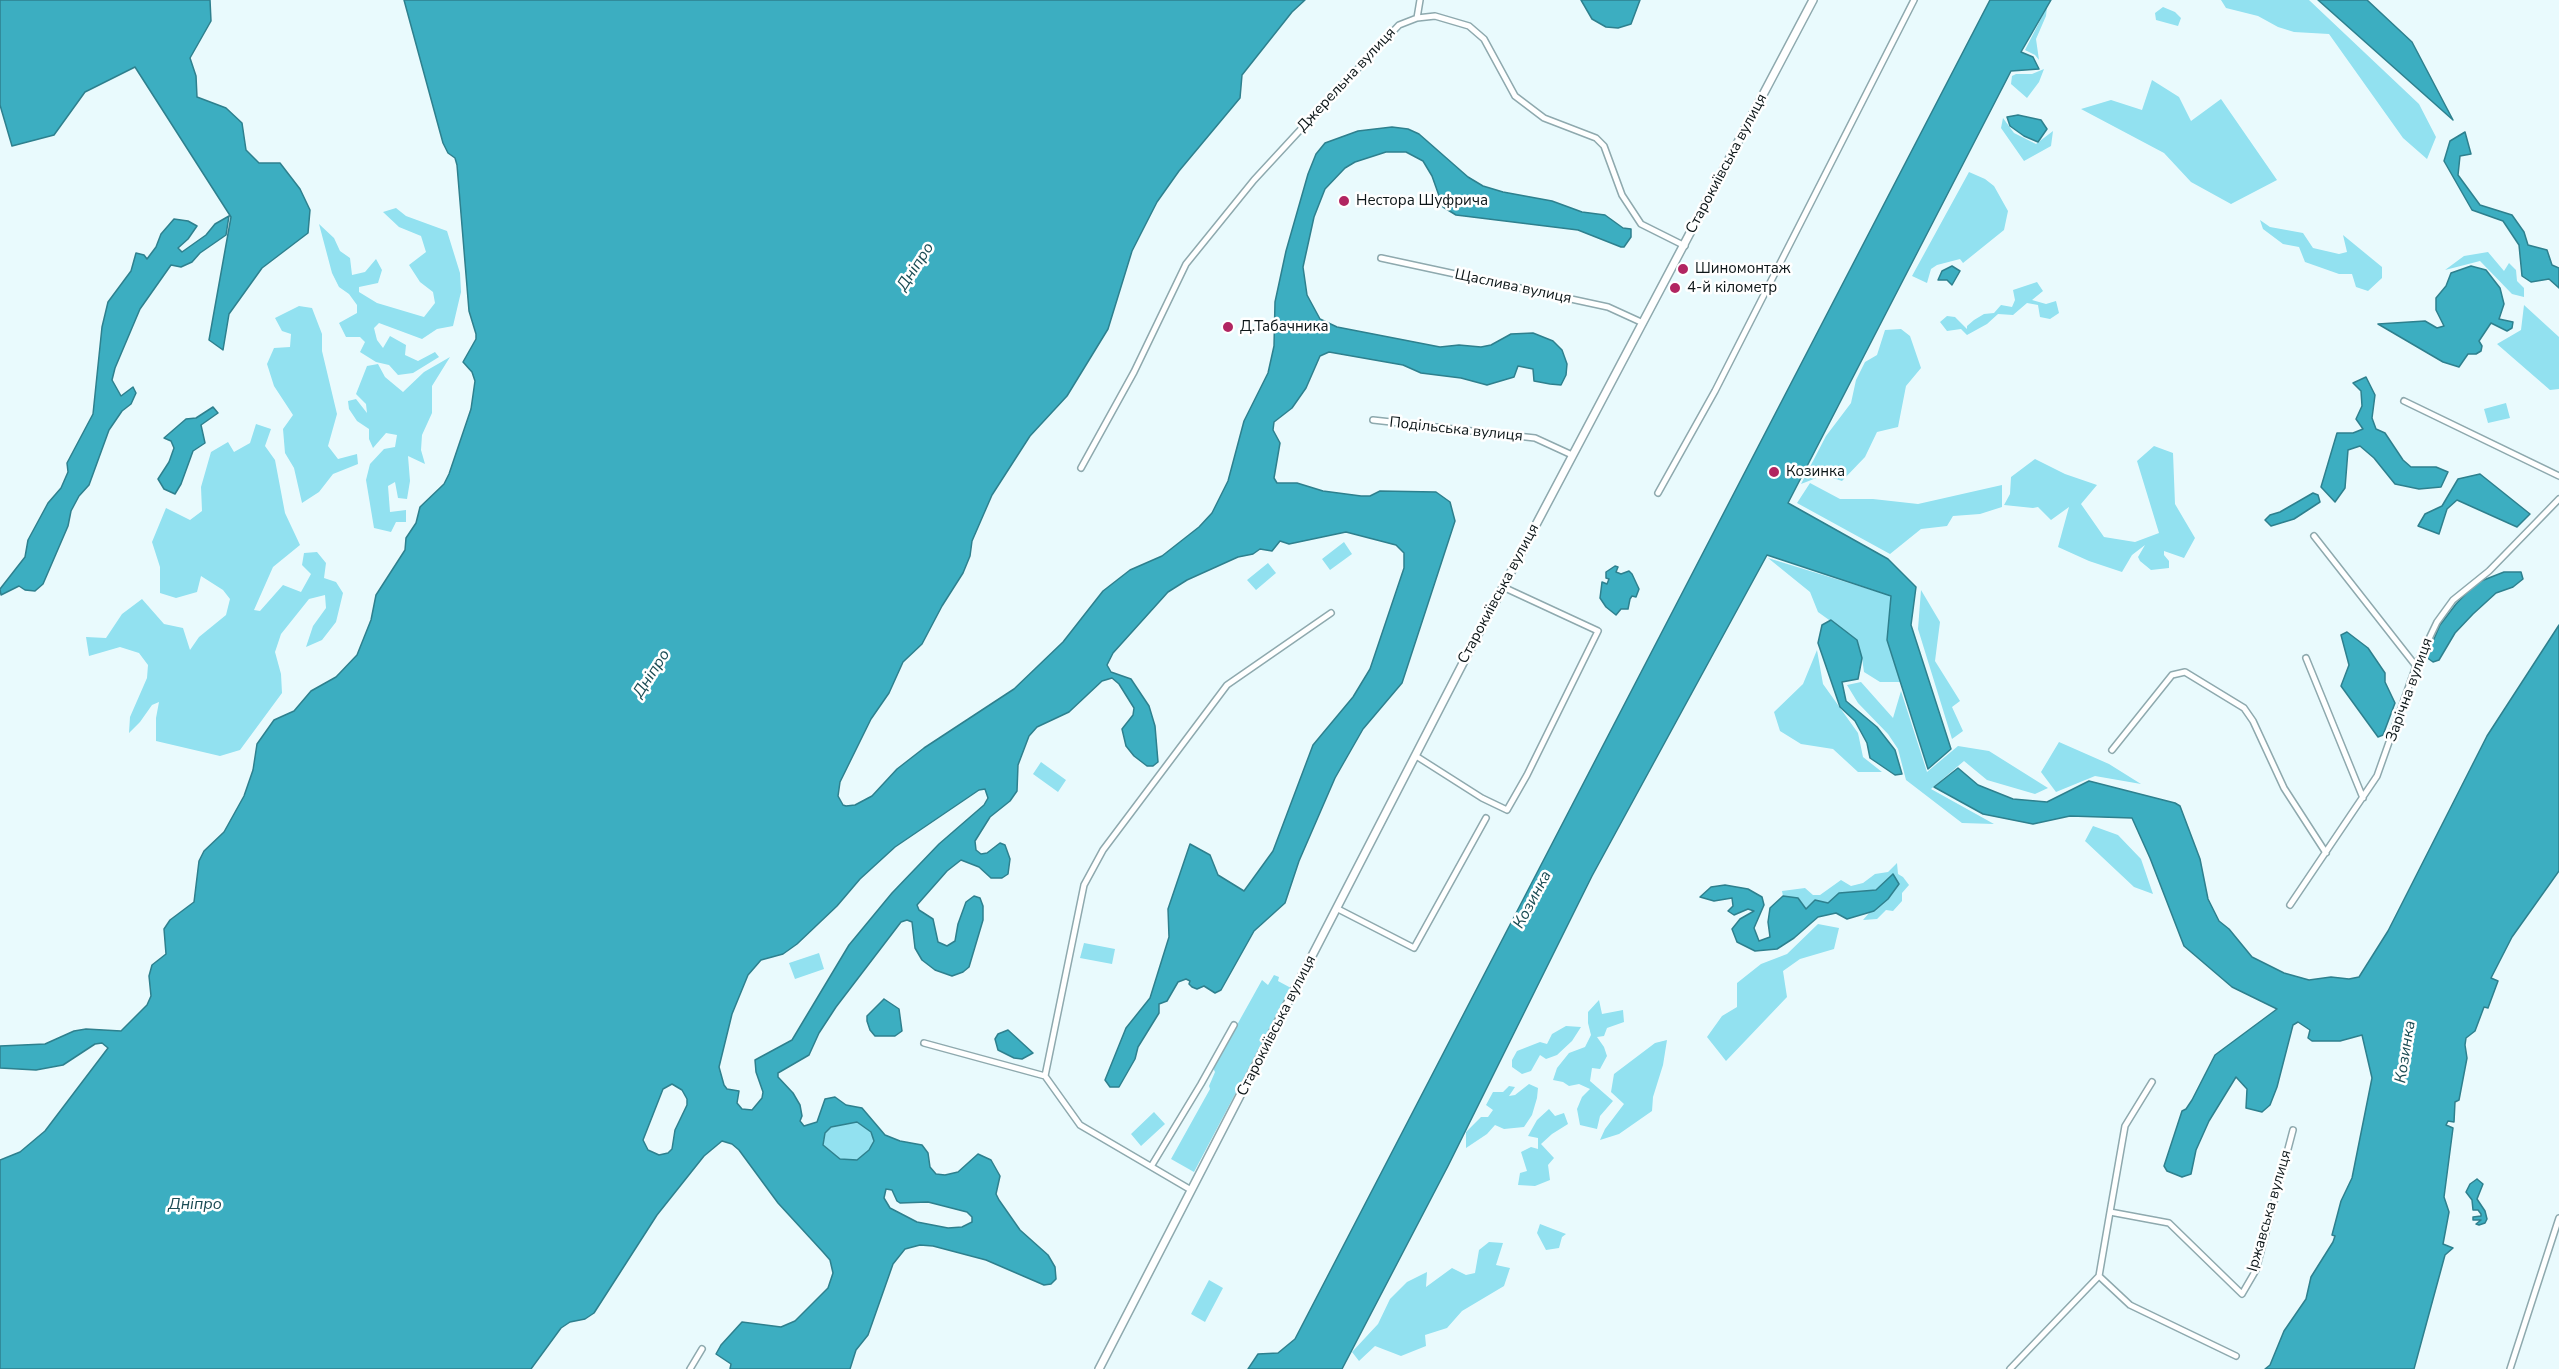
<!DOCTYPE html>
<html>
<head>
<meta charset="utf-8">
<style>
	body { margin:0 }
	canvas { display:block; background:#e9fafd }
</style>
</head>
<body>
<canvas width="2559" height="1369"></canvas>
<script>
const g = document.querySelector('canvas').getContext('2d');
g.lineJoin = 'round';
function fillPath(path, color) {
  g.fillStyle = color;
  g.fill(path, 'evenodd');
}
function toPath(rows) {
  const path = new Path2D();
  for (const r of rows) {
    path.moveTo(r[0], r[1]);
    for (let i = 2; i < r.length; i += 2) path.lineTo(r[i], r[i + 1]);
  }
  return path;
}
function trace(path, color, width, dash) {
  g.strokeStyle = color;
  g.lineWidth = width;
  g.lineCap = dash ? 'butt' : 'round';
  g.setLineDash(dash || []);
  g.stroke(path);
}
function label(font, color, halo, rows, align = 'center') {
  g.font = font + ' "Nunito Sans",sans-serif';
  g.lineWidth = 5;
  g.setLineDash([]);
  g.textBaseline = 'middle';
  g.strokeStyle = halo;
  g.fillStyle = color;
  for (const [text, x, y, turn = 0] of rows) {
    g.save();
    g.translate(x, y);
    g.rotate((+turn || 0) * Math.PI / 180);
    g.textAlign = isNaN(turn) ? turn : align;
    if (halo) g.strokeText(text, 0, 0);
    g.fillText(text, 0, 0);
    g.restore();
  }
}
const green = toPath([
	[2221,0,2309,0,2419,104,2436,137,2427,159,2403,138,2329,34,2294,32,2278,27,2258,16,2226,8],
	[2047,7,2046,16,2036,39,2039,60,2035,55,2025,50],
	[2163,7,2175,12,2181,18,2178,26,2156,20,2155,13],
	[2044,69,2039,82,2027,98,2011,84,2012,76,2016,74,2032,74],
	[2152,80,2179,97,2191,121,2221,99,2277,180,2231,204,2191,182,2164,153,2081,109,2111,100,2142,110],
	[2003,118,2014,133,2036,144,2053,131,2051,146,2024,161,2001,128],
	[1969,172,1985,179,1994,186,2008,211,2004,230,1963,263,1960,259,1937,265,1931,269,1927,283,1912,276],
	[396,208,406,216,447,231,460,273,461,292,453,326,437,329,422,339,379,323,374,328,377,340,383,348,390,336,406,345,405,355,418,361,435,352,439,357,413,373,398,375,389,365,376,362,360,352,365,342,360,337,346,337,339,323,357,313,357,305,349,294,339,287,332,273,319,224,334,238,340,251,350,258,352,275,365,272,376,259,382,270,378,283,359,287,359,292,377,303,424,317,435,303,433,292,420,282,409,265,426,252,421,236,399,227,383,212],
	[2260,220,2270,227,2303,233,2313,248,2339,254,2347,252,2343,235,2382,267,2382,278,2368,291,2356,287,2352,274,2339,274,2305,262,2299,247,2283,244,2263,229],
	[2488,252,2504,271,2509,263,2516,270,2517,281,2524,288,2524,297,2512,294,2480,261,2445,270,2464,256],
	[2037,282,2043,291,2032,300,2046,304,2056,301,2059,313,2050,319,2040,317,2038,305,2027,303,2013,315,1998,314,1987,324,1967,335,1961,329,1947,331,1940,322,1947,316,1955,317,1967,329,1967,326,1974,320,1984,314,1994,313,2001,305,2012,307,2015,300,2013,290],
	[2524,305,2559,337,2559,389,2550,390,2497,344,2521,330],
	[299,306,312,308,322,334,322,351,337,414,328,446,338,459,357,454,358,464,333,474,319,492,302,503,294,468,285,453,283,429,293,415,274,386,267,364,274,348,290,347,291,334,282,331,275,318],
	[1901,329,1910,336,1921,368,1906,386,1898,427,1877,432,1865,457,1842,481,1824,475,1801,484,1826,436,1851,403,1856,380,1865,362,1877,355,1885,330],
	[450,357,432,386,432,413,422,435,421,450,425,464,408,456,410,481,407,499,398,498,395,482,388,486,390,512,406,510,406,522,396,522,391,532,374,528,366,480,370,464,384,449,395,447,397,435,386,433,373,448,369,439,369,429,357,421,349,409,348,401,356,399,367,413,366,404,356,394,367,366,378,364,385,377,403,392,424,372],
	[2506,403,2510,418,2488,423,2484,409],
	[256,424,271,429,265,446,275,460,285,513,300,545,273,567,254,610,260,611,283,585,301,592,311,574,302,565,304,553,317,552,326,563,324,578,336,582,343,593,336,622,322,640,306,647,313,626,326,608,325,595,309,599,281,634,275,652,281,674,282,693,240,750,220,756,156,741,156,718,159,702,152,705,140,722,129,733,130,717,147,678,148,665,139,653,120,647,89,656,86,637,106,638,122,614,142,599,164,624,183,628,190,650,199,637,226,615,230,599,223,590,201,576,197,592,176,598,160,593,160,567,152,542,166,508,190,520,202,511,201,487,211,452,228,442,234,452,250,443],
	[2154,446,2173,453,2175,504,2195,538,2184,558,2164,551,2164,555,2169,561,2169,568,2151,570,2140,561,2138,557,2145,545,2132,555,2122,572,2089,561,2058,547,2069,507,2051,520,2038,507,2033,508,2004,505,2010,494,2011,477,2035,459,2065,474,2097,485,2081,504,2104,537,2135,542,2159,533,2137,461],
	[1810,483,1840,499,1873,499,1918,504,2002,485,2002,507,1980,514,1953,516,1947,526,1921,529,1890,554,1797,503],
	[1344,542,1352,554,1330,570,1322,559],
	[1768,558,1891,596,1887,640,1901,682,1880,682,1864,672,1862,658,1843,630,1818,612,1810,592],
	[1268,563,1276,573,1256,590,1247,580],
	[1921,590,1940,622,1935,661,1960,701,1952,707,1963,731,1952,739,1918,629],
	[1817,650,1823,684,1858,733,1863,757,1882,772,1858,772,1833,749,1801,744,1780,731,1774,712,1803,684],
	[1861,682,1893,718,1901,691,1927,772,1958,746,1989,751,2048,788,2035,794,1987,780,1964,761,1931,789,1994,824,1962,823,1906,780,1898,749,1888,734,1858,703,1847,685],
	[2059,742,2109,764,2141,784,2095,776,2056,792,2041,772],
	[1041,762,1066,780,1058,792,1033,774],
	[2093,826,2118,835,2141,859,2153,894,2134,887,2085,841],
	[1897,863,1898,874,1903,877,1909,885,1902,893,1902,901,1893,911,1886,910,1877,919,1863,920,1869,913,1874,911,1893,875,1876,890,1839,893,1828,903,1806,909,1798,898,1783,896,1782,891,1805,888,1813,895,1820,895,1841,880,1851,886,1863,883,1875,874,1888,872],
	[1818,924,1839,928,1834,949,1800,959,1783,971,1787,997,1726,1061,1707,1037,1722,1016,1737,1007,1737,983,1761,964,1787,954],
	[1084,943,1115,949,1112,964,1080,958],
	[819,953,824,969,795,979,789,963],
	[1274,975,1279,977,1278,981,1291,988,1194,1172,1171,1159,1210,1089,1209,1086,1215,1072,1213,1068,1262,980,1268,985],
	[1599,1000,1602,1014,1623,1010,1624,1022,1607,1028,1604,1036,1597,1037,1604,1047,1607,1056,1600,1069,1592,1068,1590,1081,1613,1101,1600,1116,1597,1129,1580,1125,1577,1109,1582,1097,1590,1089,1579,1084,1569,1086,1563,1082,1553,1080,1557,1068,1569,1053,1585,1047,1591,1035,1588,1023,1588,1012],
	[1566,1026,1581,1027,1572,1041,1557,1055,1546,1059,1540,1055,1531,1071,1522,1074,1512,1067,1512,1060,1517,1051,1540,1042,1547,1044,1552,1034],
	[1667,1040,1663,1065,1653,1097,1652,1111,1619,1134,1600,1140,1605,1129,1624,1104,1611,1092,1614,1074,1655,1043],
	[1529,1084,1538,1088,1537,1098,1532,1115,1524,1127,1504,1129,1495,1125,1487,1134,1466,1148,1466,1132,1481,1117,1488,1117,1493,1110,1486,1105,1493,1092,1503,1092,1509,1086,1515,1087,1509,1096,1515,1095],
	[1549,1109,1555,1116,1564,1113,1568,1124,1552,1134,1541,1144,1554,1158,1548,1165,1550,1180,1535,1186,1518,1185,1520,1173,1527,1171,1521,1152,1531,1147,1538,1149,1538,1138,1528,1136,1537,1120],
	[1154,1112,1165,1124,1141,1146,1131,1134],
	[857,1122,871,1132,874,1141,869,1150,857,1160,840,1159,823,1145,825,1133,831,1127],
	[1540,1224,1566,1234,1562,1237,1559,1248,1546,1250,1537,1233],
	[1489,1242,1503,1243,1496,1265,1510,1268,1504,1286,1462,1311,1447,1328,1425,1335,1426,1346,1401,1356,1375,1346,1359,1361,1352,1352,1378,1324,1390,1299,1407,1282,1427,1272,1426,1287,1452,1268,1466,1275,1475,1273,1479,1250],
	[1209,1280,1223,1288,1205,1322,1191,1314]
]);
const water = toPath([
	[0,0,210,0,211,21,190,58,196,76,197,97,226,108,242,123,246,150,259,163,280,163,300,189,310,210,308,233,262,268,229,314,223,350,209,340,231,217,135,67,85,92,54,135,12,146,0,105,0,0],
	[404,0,1305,0,1292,12,1242,75,1240,98,1179,171,1157,202,1132,251,1108,329,1067,396,1030,436,992,495,972,541,970,556,963,573,942,606,922,644,903,662,889,693,871,719,840,782,838,796,843,805,846,806,855,805,872,796,897,769,924,748,1014,689,1063,642,1103,591,1130,570,1162,556,1199,527,1212,513,1228,481,1244,421,1268,373,1274,346,1275,302,1286,251,1308,174,1316,154,1325,143,1358,131,1392,127,1408,129,1419,134,1468,177,1483,186,1503,192,1552,201,1582,212,1605,215,1623,228,1631,229,1631,237,1624,247,1621,247,1578,230,1456,215,1443,207,1432,176,1423,161,1406,152,1386,152,1355,162,1345,168,1325,189,1314,217,1303,267,1307,295,1320,319,1337,327,1440,347,1459,345,1481,347,1491,345,1511,334,1533,333,1553,341,1562,350,1567,364,1566,375,1561,385,1550,384,1534,381,1533,369,1518,366,1514,377,1487,385,1461,378,1421,373,1403,365,1329,352,1320,356,1306,388,1292,408,1274,422,1273,430,1280,443,1274,478,1277,483,1297,483,1323,491,1361,496,1370,496,1380,491,1436,492,1450,502,1455,521,1402,683,1363,729,1335,778,1299,861,1285,903,1254,931,1221,990,1215,993,1204,986,1197,989,1192,987,1189,984,1190,981,1186,979,1178,982,1167,1001,1159,1004,1159,1013,1138,1047,1135,1059,1119,1087,1110,1087,1105,1080,1126,1028,1150,998,1169,937,1168,909,1190,844,1210,855,1218,875,1244,891,1273,851,1313,745,1353,697,1370,669,1404,568,1404,553,1396,545,1346,532,1289,544,1280,541,1272,551,1260,549,1253,554,1238,557,1187,580,1168,592,1113,653,1107,665,1111,672,1131,679,1149,706,1155,726,1158,762,1153,766,1147,766,1134,756,1126,746,1122,729,1133,715,1134,708,1119,684,1112,678,1102,681,1069,712,1037,727,1029,736,1018,765,1017,791,1010,801,990,817,975,841,976,850,981,854,987,853,1000,843,1005,845,1010,859,1008,874,1002,878,991,878,979,867,961,860,947,871,917,905,919,910,933,919,938,942,947,946,955,941,958,924,966,902,974,896,980,898,983,906,983,920,969,967,963,972,952,976,935,970,922,960,915,948,912,922,907,920,901,922,836,1007,819,1033,809,1055,778,1073,778,1077,793,1093,800,1105,802,1116,800,1121,804,1126,817,1122,825,1099,835,1097,846,1105,862,1108,885,1135,900,1141,922,1145,928,1153,930,1167,936,1174,945,1175,958,1172,978,1154,991,1160,1000,1176,996,1194,999,1200,1020,1230,1048,1255,1055,1267,1056,1279,1051,1284,1044,1285,986,1260,933,1246,920,1245,905,1249,893,1264,868,1335,856,1350,850,1369,730,1369,731,1364,716,1354,721,1345,742,1322,781,1327,795,1321,828,1288,833,1273,830,1260,823,1252,778,1203,739,1150,732,1144,722,1141,704,1156,657,1215,594,1313,585,1319,570,1322,561,1328,531,1369,0,1369,0,1160,20,1152,45,1131,108,1048,102,1043,95,1044,63,1065,36,1070,0,1068,0,1046,45,1044,74,1031,86,1029,121,1031,147,1005,151,996,149,976,152,965,166,954,164,929,170,920,194,902,199,861,204,851,224,832,244,796,253,770,257,744,274,720,294,711,311,691,336,677,357,655,371,620,376,595,405,550,406,538,416,523,420,507,444,484,449,474,471,409,475,381,472,372,463,362,476,339,476,334,469,311,457,165,455,158,448,153,443,143,404,0],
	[985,789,988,798,984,805,939,844,892,893,849,945,792,1040,755,1060,756,1072,763,1092,762,1098,752,1110,742,1109,737,1103,739,1091,727,1089,724,1085,719,1067,732,1014,748,975,761,960,783,954,797,944,837,906,860,879,895,847,979,790,985,789],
	[672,1084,682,1090,687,1099,687,1105,675,1130,672,1149,668,1153,659,1155,648,1150,643,1140,663,1089,672,1084],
	[857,1122,871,1132,874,1141,869,1150,857,1160,840,1159,823,1145,825,1133,831,1127,857,1122],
	[886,1189,892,1190,897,1201,900,1203,928,1202,967,1212,972,1217,972,1222,962,1227,948,1228,917,1222,890,1208,884,1198,886,1189],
	[1581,0,1640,0,1631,24,1618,28,1606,27,1592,19,1581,0],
	[1990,0,2051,0,2021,52,2033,57,2039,69,2011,71,1788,503,1888,559,1916,587,1911,625,1951,749,1928,769,1887,640,1891,596,1767,555,1592,876,1448,1166,1342,1369,1248,1369,1258,1354,1278,1353,1295,1339,1990,0],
	[2318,0,2367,0,2412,42,2453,120,2318,0],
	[2018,115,2041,120,2047,129,2038,142,2024,136,2010,126,2007,117,2018,115],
	[2465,132,2471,154,2460,156,2458,175,2480,205,2512,215,2524,232,2528,245,2547,250,2552,265,2559,268,2559,288,2549,279,2531,282,2522,276,2519,245,2503,221,2472,210,2444,161,2450,141,2465,132],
	[229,216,226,235,200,253,192,262,181,267,171,265,140,309,115,368,112,380,121,396,133,387,136,393,131,404,122,411,109,430,89,485,79,496,71,511,68,526,43,584,35,591,25,590,19,586,1,595,0,589,25,557,28,540,48,503,61,488,68,472,67,463,93,414,102,327,108,302,131,271,136,253,144,255,147,259,156,247,161,234,174,219,188,221,197,226,188,239,178,248,182,252,206,235,215,224,229,216],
	[1952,266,1960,271,1952,285,1947,280,1938,280,1942,271,1952,266],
	[2471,266,2486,270,2500,288,2504,304,2499,319,2513,322,2512,328,2507,331,2491,323,2479,341,2482,346,2481,351,2476,354,2468,354,2459,367,2443,362,2378,324,2425,321,2437,328,2444,326,2436,310,2436,298,2446,286,2451,273,2471,266],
	[2366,377,2375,395,2372,418,2376,429,2385,433,2403,460,2411,467,2436,467,2448,472,2441,487,2419,489,2395,484,2374,458,2360,446,2348,450,2345,488,2335,502,2321,487,2337,433,2353,433,2363,429,2356,419,2362,406,2361,391,2353,383,2366,377],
	[213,407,218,413,201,425,205,443,193,451,181,484,175,494,164,489,158,479,169,462,174,448,171,441,164,438,186,419,196,418,213,407],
	[2480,474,2530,514,2517,527,2457,500,2447,509,2439,534,2418,526,2425,514,2442,506,2458,479,2480,474],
	[2313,493,2318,495,2320,502,2294,519,2271,526,2265,520,2270,515,2280,512,2313,493],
	[1615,566,1618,567,1616,572,1621,574,1629,571,1632,574,1639,589,1636,597,1632,596,1630,599,1628,609,1621,609,1616,615,1606,607,1600,598,1602,582,1607,584,1609,579,1606,578,1606,572,1615,566],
	[2504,572,2521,572,2523,579,2513,587,2496,593,2473,614,2455,633,2439,660,2433,662,2426,657,2440,625,2456,604,2476,583,2504,572],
	[1831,620,1857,640,1862,658,1858,679,1842,682,1846,701,1877,727,1895,750,1902,774,1895,775,1870,758,1867,743,1855,721,1840,707,1818,643,1822,625,1831,620],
	[2559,625,2559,871,2512,937,2491,978,2498,981,2488,1008,2484,1007,2475,1031,2466,1038,2465,1045,2467,1058,2459,1100,2455,1102,2454,1122,2448,1121,2446,1125,2453,1128,2444,1197,2449,1212,2443,1244,2453,1248,2445,1255,2414,1369,2265,1369,2270,1365,2284,1331,2306,1299,2311,1277,2333,1242,2335,1236,2332,1235,2341,1201,2352,1178,2372,1078,2362,1035,2340,1041,2312,1041,2308,1038,2310,1030,2298,1022,2293,1025,2277,1087,2270,1105,2262,1112,2246,1108,2247,1089,2236,1077,2209,1121,2196,1150,2191,1174,2182,1177,2167,1171,2164,1166,2182,1111,2186,1109,2192,1100,2215,1055,2277,1009,2232,987,2184,946,2150,858,2132,818,2070,816,2033,824,1983,814,1934,787,1958,768,1978,785,2013,799,2047,802,2089,781,2175,803,2180,806,2200,859,2208,899,2219,921,2229,929,2252,957,2284,973,2309,980,2331,977,2349,979,2359,977,2388,931,2487,736,2559,625],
	[2347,632,2368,648,2385,673,2385,682,2395,703,2383,735,2378,737,2341,686,2349,665,2341,635,2347,632],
	[1893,874,1899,884,1888,899,1874,911,1847,919,1836,913,1818,917,1794,938,1777,949,1755,951,1737,942,1732,929,1740,919,1754,911,1748,909,1734,915,1728,911,1733,906,1732,898,1714,901,1700,897,1711,887,1725,885,1748,889,1762,897,1764,905,1754,928,1759,941,1770,937,1768,922,1770,908,1783,896,1798,898,1806,909,1815,900,1828,903,1839,893,1876,890,1893,874],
	[884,999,899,1009,902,1031,895,1036,875,1036,870,1030,867,1021,867,1016,884,999],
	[1008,1030,1033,1053,1022,1059,1014,1058,998,1050,995,1039,998,1034,1008,1030],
	[2477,1179,2483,1184,2477,1199,2485,1211,2487,1219,2485,1223,2479,1225,2476,1224,2481,1220,2473,1220,2473,1217,2481,1216,2481,1214,2478,1210,2473,1210,2472,1200,2466,1192,2470,1184,2477,1179]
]);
const minor = toPath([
	[1417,18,1420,0],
	[1381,258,1608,307,1643,323],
	[2404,401,2559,476],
	[1373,420,1535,438,1572,455],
	[1081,468,1134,372,1186,264,1254,180,1302,128,1399,25,1417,18,1435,16,1469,26,1484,39,1515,96,1544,118,1596,138,1604,146,1622,195,1641,224,1685,246],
	[1658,493,1715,391,1914,0],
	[2314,536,2416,666],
	[2306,658,2363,798],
	[2112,750,2172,675,2185,672,2244,708,2253,721,2284,788,2326,853],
	[1416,756,1482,798,1507,810,1527,775,1598,631,1503,587],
	[2290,905,2377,776,2416,666,2437,622,2453,600,2489,571,2559,499],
	[1338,909,1414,948,1486,818],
	[924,1043,1045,1076,1080,1125,1191,1190],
	[1045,1076,1084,885,1103,850,1227,685,1331,613],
	[1152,1165,1201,1084,1234,1025],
	[2110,1212,2125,1126,2152,1082],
	[2099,1276,2130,1305,2236,1356],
	[690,1369,702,1349],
	[2010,1369,2099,1276,2110,1212,2169,1223,2242,1294,2256,1270,2293,1130],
	[2510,1369,2559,1218]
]);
const tertiary = toPath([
	[1099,1369,1463,663,1813,0]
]);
const markers = [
	[1344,201,6,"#b12561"],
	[1683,269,6,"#b12561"],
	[1675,288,6,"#b12561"],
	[1228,327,6,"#b12561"],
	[1774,472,6,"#b12561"]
];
const streetNames = [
	["Джерельна вулиця",1347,80,-47],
	["Старокиївська вулиця",1727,164,-62],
	["Щаслива вулиця",1513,287,12],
	["Подільська вулиця",1456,430,6],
	["Старокиївська вулиця",1499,594,-62],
	["Зарічна вулиця",2410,690,-70],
	["Старокиївська вулиця",1277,1026,-63],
	["Іржавська вулиця",2270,1211,-74]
];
const poiNames = [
	["Нестора Шуфрича",1356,201],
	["Шиномонтаж",1695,269],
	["4-й кілометр",1687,288],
	["Д.Табачника",1240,327],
	["Козинка",1786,472]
];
const waterNames = [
	["Дніпро",916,267,-57],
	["Дніпро",652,674,-57],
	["Козинка",1533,900,-62],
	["Козинка",2406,1052,-81],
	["Дніпро",195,1205]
];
fillPath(green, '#92e1f0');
fillPath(water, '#3caec1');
trace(water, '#2e808e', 1.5);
trace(minor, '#8ea9ae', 8);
trace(tertiary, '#8ea9ae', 10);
trace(minor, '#fff', 5);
trace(tertiary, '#fff', 7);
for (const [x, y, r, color] of markers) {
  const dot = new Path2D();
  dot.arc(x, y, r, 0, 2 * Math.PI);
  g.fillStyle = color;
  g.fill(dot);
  trace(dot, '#fff', 2);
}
label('15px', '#0c1618', '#fff', streetNames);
label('15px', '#0c1618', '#fff', poiNames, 'left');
label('italic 16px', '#1b4c54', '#fff', waterNames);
</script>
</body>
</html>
